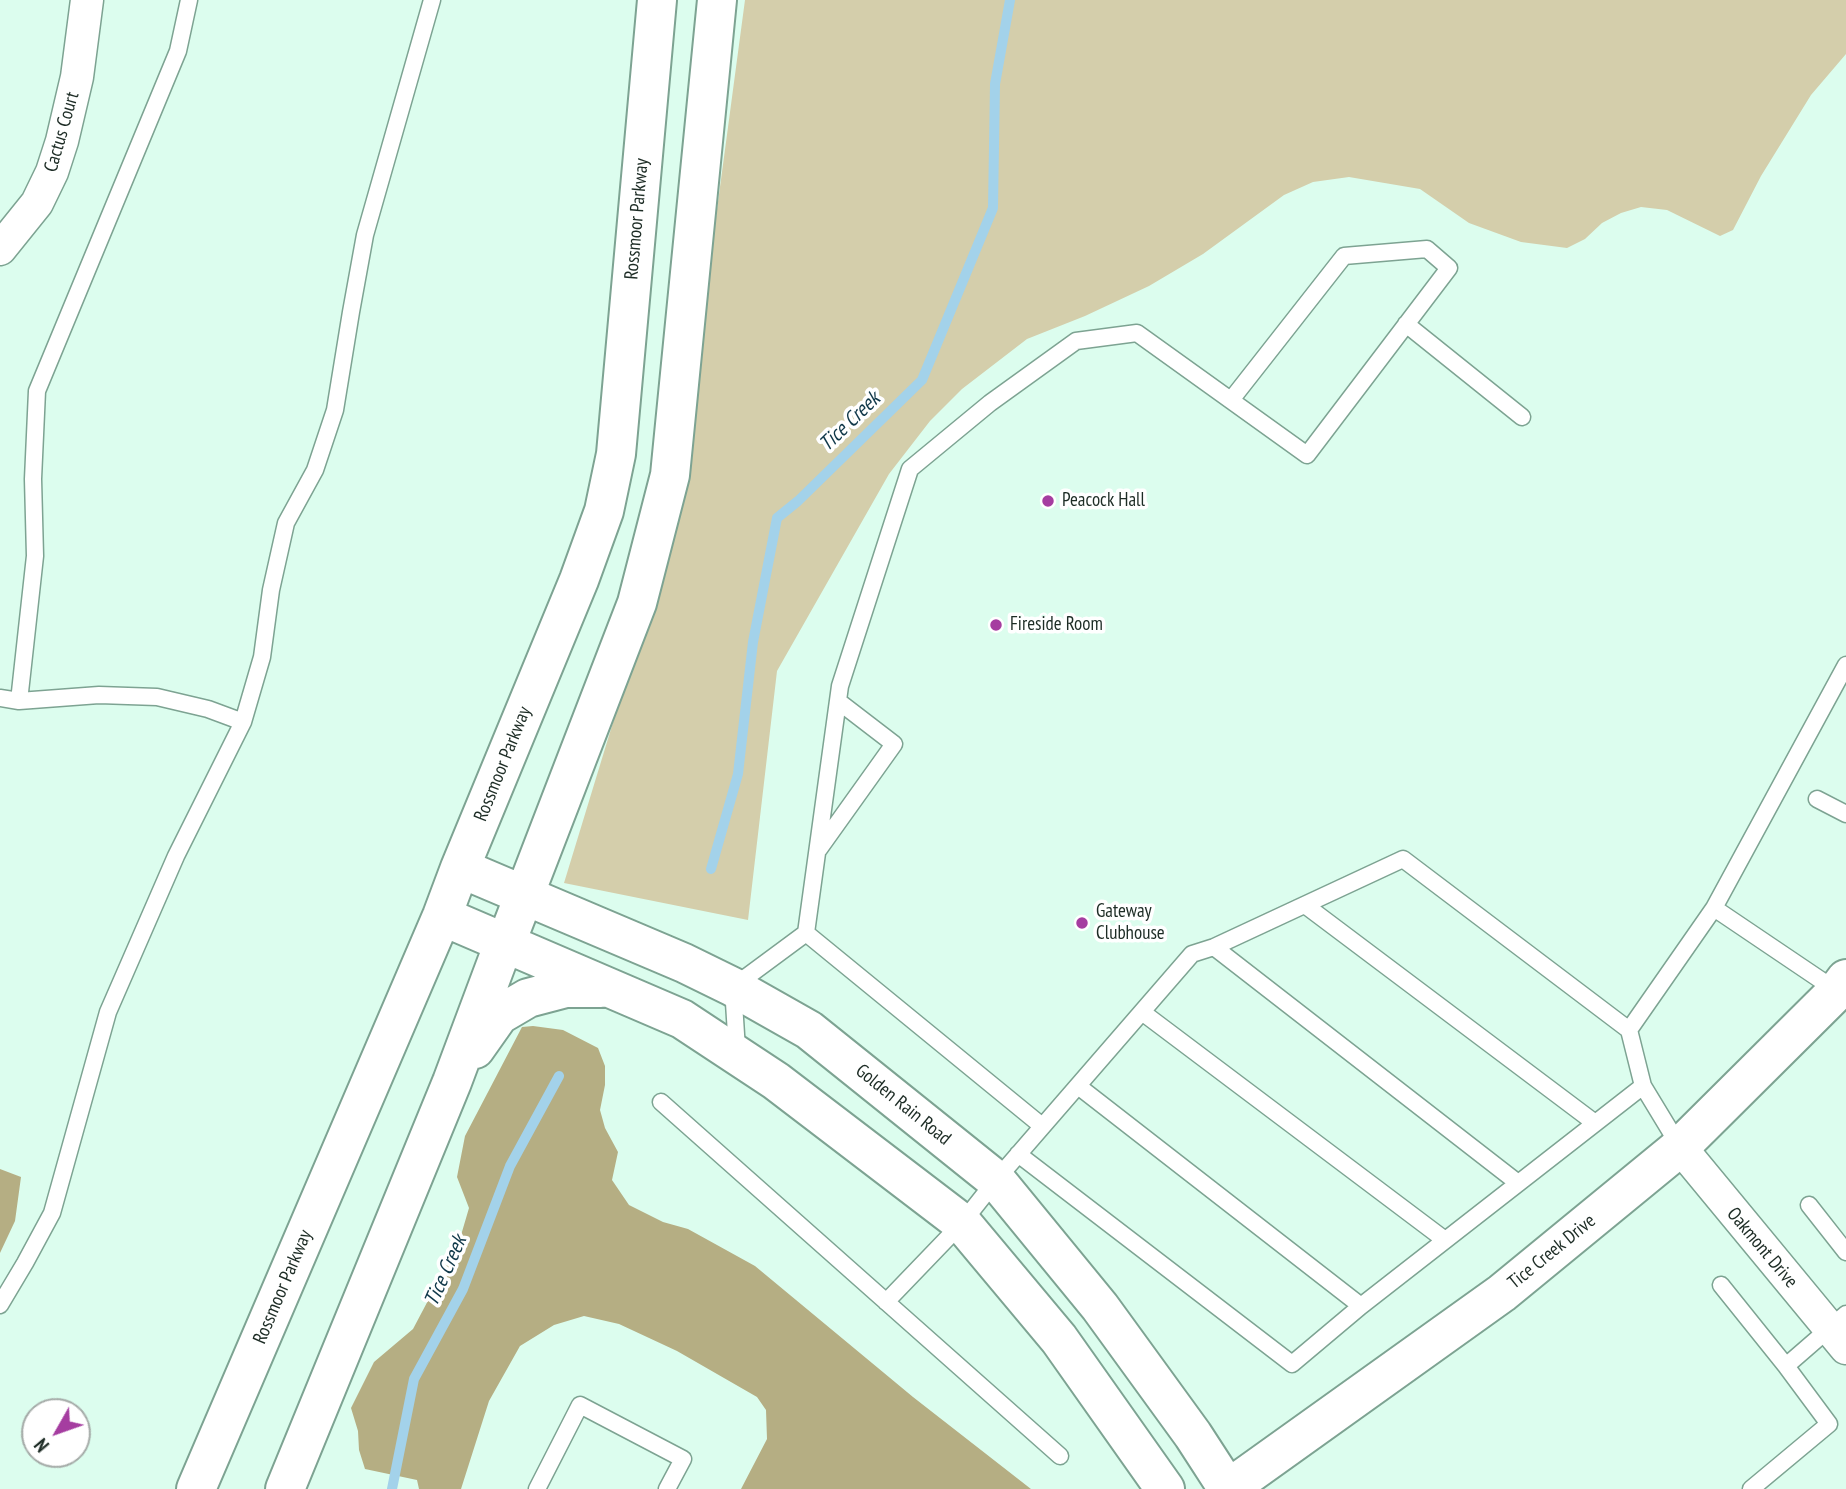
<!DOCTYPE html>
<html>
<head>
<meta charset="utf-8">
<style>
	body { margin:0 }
	#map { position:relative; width:1846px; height:1489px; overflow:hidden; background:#dcfdee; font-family:"PT Sans Narrow",sans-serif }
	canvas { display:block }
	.north { position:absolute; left:21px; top:1398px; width:70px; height:70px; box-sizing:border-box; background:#fff; border:2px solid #a5aba8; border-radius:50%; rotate:230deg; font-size:19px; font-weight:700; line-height:28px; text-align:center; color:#1d2c25 }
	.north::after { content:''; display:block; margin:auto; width:24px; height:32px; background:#a53da0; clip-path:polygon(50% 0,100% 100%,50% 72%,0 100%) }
</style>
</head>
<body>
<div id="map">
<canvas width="1846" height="1489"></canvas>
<div class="north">N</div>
</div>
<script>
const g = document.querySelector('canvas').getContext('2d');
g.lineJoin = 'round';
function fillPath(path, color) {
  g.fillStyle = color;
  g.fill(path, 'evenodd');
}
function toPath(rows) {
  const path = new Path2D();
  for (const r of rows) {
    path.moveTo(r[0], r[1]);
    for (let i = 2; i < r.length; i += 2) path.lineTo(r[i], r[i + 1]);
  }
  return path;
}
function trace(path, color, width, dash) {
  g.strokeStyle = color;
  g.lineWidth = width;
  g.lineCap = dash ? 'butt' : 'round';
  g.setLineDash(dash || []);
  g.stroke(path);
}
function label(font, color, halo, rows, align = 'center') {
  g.font = font + ' "PT Sans Narrow",sans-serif';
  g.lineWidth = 7;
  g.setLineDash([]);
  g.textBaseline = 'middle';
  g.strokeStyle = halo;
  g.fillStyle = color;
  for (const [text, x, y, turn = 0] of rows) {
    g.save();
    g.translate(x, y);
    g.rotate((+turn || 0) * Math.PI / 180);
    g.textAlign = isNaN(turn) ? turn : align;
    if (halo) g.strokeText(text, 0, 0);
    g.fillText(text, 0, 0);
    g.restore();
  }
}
const green = toPath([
	[745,0,1846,0,1846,54,1811,95,1761,176,1733,230,1720,236,1667,210,1641,207,1621,213,1602,223,1585,239,1567,248,1521,242,1469,223,1420,189,1349,177,1313,182,1284,195,1203,254,1149,286,1085,316,1027,339,962,389,930,421,889,474,777,671,748,920,564,883,676,516]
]);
const forest = toPath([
	[533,1026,563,1030,598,1048,605,1066,605,1085,600,1110,605,1128,618,1152,612,1180,629,1205,663,1222,688,1229,755,1266,913,1397,1031,1489,741,1489,767,1439,766,1410,757,1397,677,1351,619,1324,584,1316,554,1325,520,1346,489,1401,461,1489,419,1489,417,1480,365,1469,359,1450,358,1431,351,1408,374,1362,413,1329,459,1242,469,1208,457,1177,465,1136,522,1027],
	[0,1169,21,1177,15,1221,0,1253]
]);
const stream = toPath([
	[711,869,738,774,753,642,777,518,798,501,922,380,993,208,995,84,1010,0],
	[392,1489,414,1379,463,1289,510,1166,559,1076]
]);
const lane = toPath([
	[1406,324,1522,417],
	[0,698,19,701,99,695,157,697,208,709,243,722],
	[19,701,35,556,33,479,37,391,178,51,189,0],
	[1817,799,1846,814],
	[819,849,894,744,838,701],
	[1305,905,1595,1123],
	[1714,908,1837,991],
	[806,933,840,686,910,469,990,403,1076,341,1137,333,1307,455,1449,268,1427,249,1344,256,1231,400],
	[1214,947,1518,1183],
	[1142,1012,1445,1240],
	[1629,1030,1714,908,1846,665],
	[737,1050,733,987,806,933,1042,1126],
	[1078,1086,1361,1306],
	[661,1102,1060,1456],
	[1018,1154,1292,1364,1361,1306,1643,1086,1680,1147],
	[1809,1205,1846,1252],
	[1721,1285,1786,1366],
	[886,1302,962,1223,996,1180,1192,954,1214,947,1403,859,1629,1030,1643,1086],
	[0,1305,25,1263,52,1213,108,1012,176,856,243,722,262,657,271,590,286,523,315,470,335,410,351,312,365,235,432,0],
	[537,1489,580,1405,683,1459,667,1489],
	[1751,1489,1829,1424,1786,1366,1846,1314]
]);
const street = toPath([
	[0,249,37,203,52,172,62,141,77,77,87,0],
	[1680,1147,1846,1348]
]);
const secondary = toPath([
	[460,868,684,963,733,987,809,1030,996,1180,1100,1307,1193,1435,1228,1489],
	[442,916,682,1019,776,1081,962,1223,1059,1339,1165,1489],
	[475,1049,499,1015,528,998,566,988,601,988],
	[196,1489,442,916,460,868,579,580,604,511,616,454,657,0],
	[285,1489,452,1082,504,943,512,927,637,603,670,475,717,0],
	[1228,1489,1502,1293,1680,1147,1837,991,1846,979]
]);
const markers = [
	[1048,501,7,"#a53da0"],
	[996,625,7,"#a53da0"],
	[1082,923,7,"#a53da0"]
];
const streetNames = [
	["Cactus Court",62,132,-74],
	["Rossmoor Parkway",637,219,-85],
	["Rossmoor Parkway",503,764,-68],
	["Golden Rain Road",903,1105,39],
	["Oakmont Drive",1762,1248,50],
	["Tice Creek Drive",1552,1252,-39],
	["Rossmoor Parkway",283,1287,-67]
];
const poiNames = [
	["Peacock Hall",1062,501],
	["Fireside Room",1010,625],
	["Gateway",1096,912],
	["Clubhouse",1096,934]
];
const waterNames = [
	["Tice Creek",850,422,-44],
	["Tice Creek",446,1271,-66]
];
fillPath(green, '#d4ceab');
fillPath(forest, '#b5ae83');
trace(stream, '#a3d2ea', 10);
trace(lane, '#7da392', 19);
trace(street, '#7da392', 35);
trace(secondary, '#7da392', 42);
trace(lane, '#fff', 16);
trace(street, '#fff', 32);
trace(secondary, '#fff', 38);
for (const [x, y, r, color] of markers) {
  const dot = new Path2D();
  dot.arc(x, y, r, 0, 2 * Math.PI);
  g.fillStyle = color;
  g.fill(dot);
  trace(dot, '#fff', 2.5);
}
label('19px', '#1d2c25', '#fff', streetNames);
label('19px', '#1d2c25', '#fff', poiNames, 'left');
label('italic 21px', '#103849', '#fff', waterNames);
</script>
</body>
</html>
